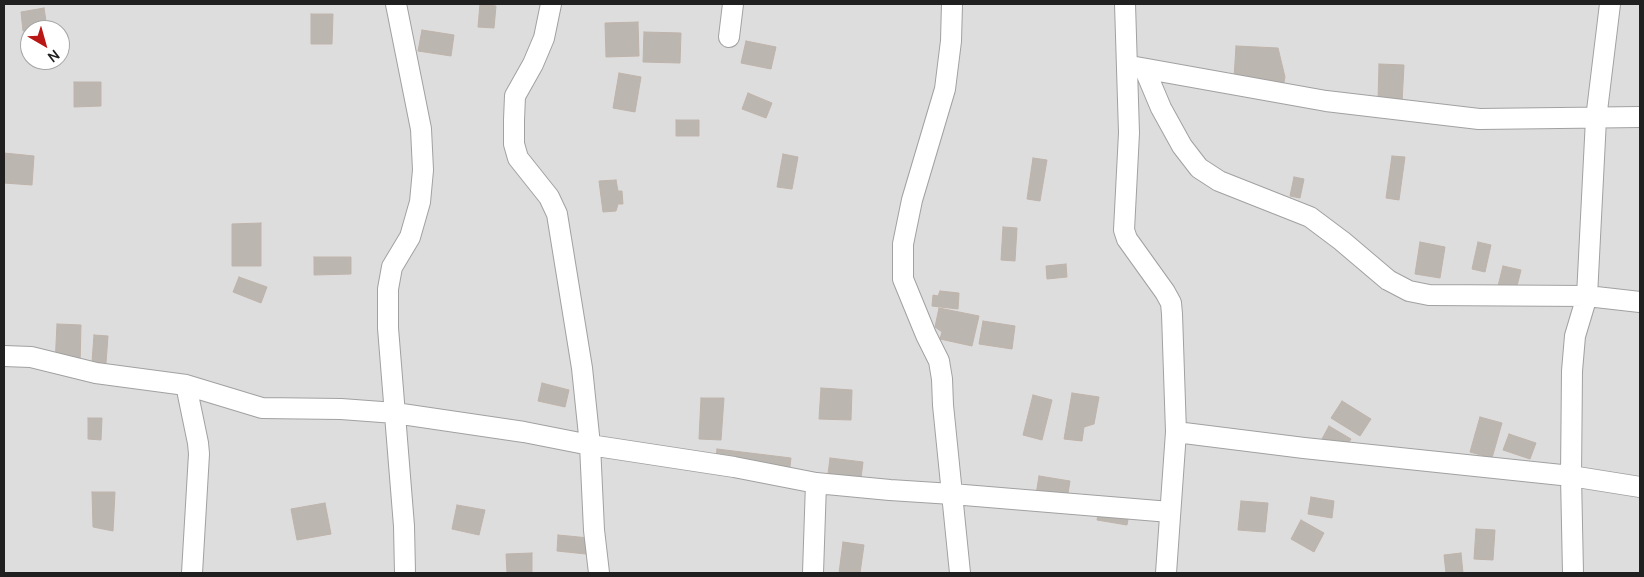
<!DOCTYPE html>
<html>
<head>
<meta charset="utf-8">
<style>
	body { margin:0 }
	#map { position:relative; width:1644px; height:577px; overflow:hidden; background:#efece7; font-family:Manrope,sans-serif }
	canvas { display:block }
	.frame { position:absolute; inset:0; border:5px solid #202020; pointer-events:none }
	.north { position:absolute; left:20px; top:20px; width:50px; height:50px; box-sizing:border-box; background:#fff; border:1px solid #a6a6a6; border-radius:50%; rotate:142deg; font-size:14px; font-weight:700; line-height:20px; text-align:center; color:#202020 }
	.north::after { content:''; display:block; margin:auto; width:18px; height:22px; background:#b91716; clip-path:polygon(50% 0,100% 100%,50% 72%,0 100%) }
</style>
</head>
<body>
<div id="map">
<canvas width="1644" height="577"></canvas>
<div class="frame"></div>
<div class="north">N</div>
</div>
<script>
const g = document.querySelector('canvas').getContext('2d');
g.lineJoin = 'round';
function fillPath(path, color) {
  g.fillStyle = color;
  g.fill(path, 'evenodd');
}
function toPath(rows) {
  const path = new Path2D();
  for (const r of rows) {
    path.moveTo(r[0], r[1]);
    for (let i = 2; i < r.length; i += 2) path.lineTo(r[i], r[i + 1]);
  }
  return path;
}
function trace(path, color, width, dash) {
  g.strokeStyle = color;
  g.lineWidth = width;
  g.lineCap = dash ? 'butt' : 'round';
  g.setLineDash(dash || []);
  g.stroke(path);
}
const residential = toPath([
	[4,4,1640,4,1640,573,4,573],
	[30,30,60,30,60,60,30,60]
]);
const building = toPath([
	[480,4,496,6,494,28,478,27,480,4],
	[44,8,47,28,23,31,21,12,44,8],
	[311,14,333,14,332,44,311,44,311,14],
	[638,22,639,56,606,57,605,23,638,22],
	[422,30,454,35,451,56,418,51,422,30],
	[644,32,681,33,680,63,643,62,644,32],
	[746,41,776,47,771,69,741,63,746,41],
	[1236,46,1278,48,1285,77,1281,97,1233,94,1236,46],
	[1379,64,1404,65,1402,102,1378,101,1379,64],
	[619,73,641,77,635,112,613,108,619,73],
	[74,82,101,82,101,106,74,107,74,82],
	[748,93,772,103,766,118,742,109,748,93],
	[676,120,699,120,699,136,676,136,676,120],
	[4,153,34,156,32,185,4,183,4,153],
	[783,154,798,157,792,189,777,187,783,154],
	[1392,156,1405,157,1399,200,1386,198,1392,156],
	[1033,158,1047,160,1040,201,1027,199,1033,158],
	[1294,177,1304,179,1300,198,1290,196,1294,177],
	[616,180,618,191,622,191,623,204,618,204,616,211,603,212,599,181,616,180],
	[261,223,261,266,232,266,232,224,261,223],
	[1003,227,1017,228,1015,261,1001,260,1003,227],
	[1420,242,1445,247,1440,278,1415,274,1420,242],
	[1478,242,1491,245,1485,272,1472,269,1478,242],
	[314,257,351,257,351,274,314,275,314,257],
	[1066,264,1067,277,1047,279,1046,266,1066,264],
	[1503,266,1521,270,1514,298,1496,294,1503,266],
	[239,277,267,287,261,303,233,292,239,277],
	[940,291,959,293,958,309,932,306,933,295,938,296,940,291],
	[939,308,979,316,972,346,940,339,942,332,935,327,939,308],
	[983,321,1015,326,1012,349,979,344,983,321],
	[57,324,81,325,80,365,55,365,57,324],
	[94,335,108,336,106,363,92,362,94,335],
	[542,383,569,390,565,407,538,401,542,383],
	[821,388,852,390,851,420,819,419,821,388],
	[1072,393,1099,397,1094,424,1084,427,1082,441,1064,439,1072,393],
	[1033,395,1052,400,1042,440,1023,435,1033,395],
	[701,398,724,398,721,440,699,439,701,398],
	[1342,401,1371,419,1360,436,1331,418,1342,401],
	[1480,417,1502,423,1492,458,1470,452,1480,417],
	[88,418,102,418,101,440,88,439,88,418],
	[1329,426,1351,439,1343,451,1322,439,1329,426],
	[1509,434,1536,443,1530,459,1503,450,1509,434],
	[717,449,791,458,788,483,714,474,717,449],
	[830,458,863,462,860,486,827,482,830,458],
	[1039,476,1070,481,1066,506,1035,501,1039,476],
	[92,492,115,492,113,531,93,527,92,492],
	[1311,497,1334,501,1332,518,1308,514,1311,497],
	[1241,501,1268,503,1265,532,1238,530,1241,501],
	[325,503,331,534,297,540,291,509,325,503],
	[1100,504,1130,508,1127,525,1097,520,1100,504],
	[457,505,485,510,479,535,452,529,457,505],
	[1301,520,1324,533,1314,552,1291,539,1301,520],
	[1476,529,1495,530,1493,560,1474,559,1476,529],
	[558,535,589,538,586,554,557,551,558,535],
	[843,542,864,545,860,573,839,573,843,542],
	[532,553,532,573,507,573,506,554,532,553],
	[1461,553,1463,573,1446,573,1444,555,1461,553]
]);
const minor = toPath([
	[396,4,421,129,423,170,420,202,410,237,392,267,388,289,388,328,404,526,405,573],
	[551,4,544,38,533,64,515,96,514,120,514,144,518,158,549,197,557,214,582,368,590,445,594,530,599,573],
	[952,4,951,41,945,89,912,200,903,244,903,279,926,335,939,361,942,379,943,405,960,573],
	[1125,4,1129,133,1124,230,1127,239,1165,292,1171,303,1172,314,1176,432,1166,573],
	[729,37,733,4],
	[1136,67,1326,101,1479,119,1640,117],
	[1145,70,1161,108,1182,146,1199,168,1219,181,1310,217,1342,241,1388,280,1409,291,1429,295,1587,296,1640,302],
	[4,356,31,357,96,373,186,385,262,408,341,409,395,413,524,432,590,445,734,467,816,483,890,490,952,494,1170,512],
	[186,385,198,443,199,454,192,573],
	[1176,432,1304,448,1571,476,1640,487],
	[813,573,816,483],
	[1573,573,1571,476,1572,371,1575,336,1587,296,1596,119,1610,4]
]);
fillPath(residential, '#dedddd');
fillPath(building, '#bcb6b0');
trace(building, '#bfb4ab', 1);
trace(minor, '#a1a1a1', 22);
trace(minor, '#fff', 20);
</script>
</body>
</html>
